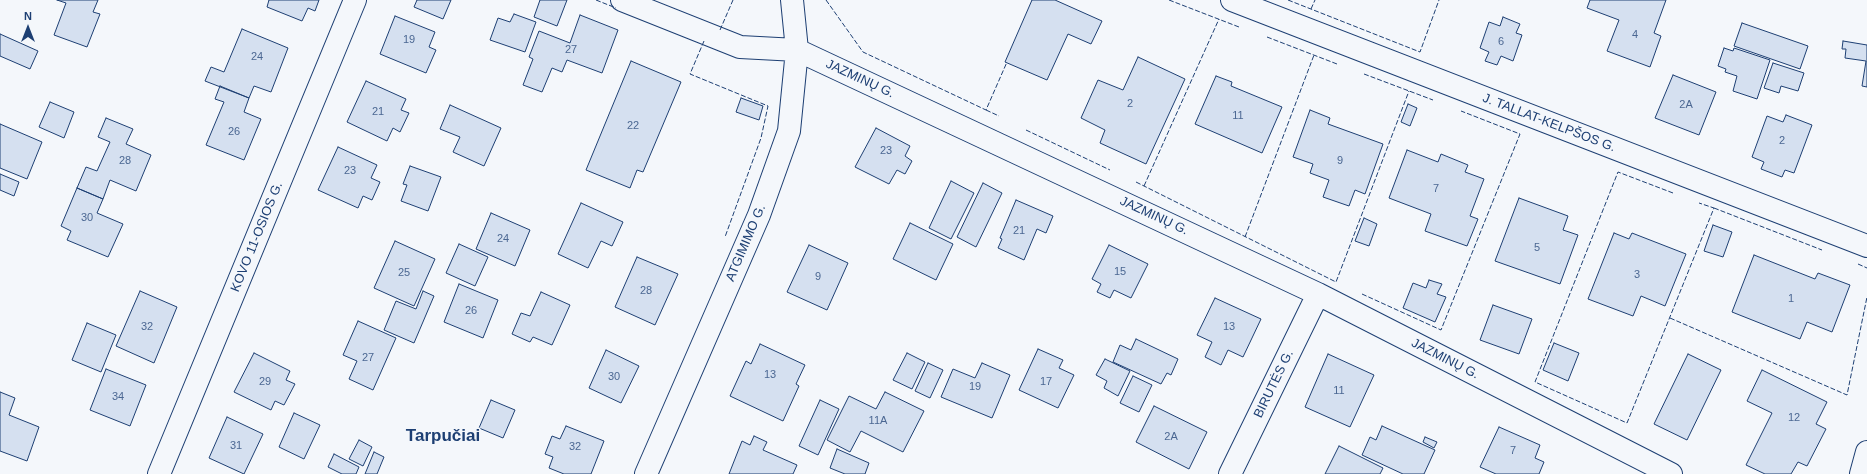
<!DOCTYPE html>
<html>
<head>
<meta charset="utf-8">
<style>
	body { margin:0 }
	#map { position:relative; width:1867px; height:474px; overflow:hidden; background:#f4f7fb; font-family:Arial,sans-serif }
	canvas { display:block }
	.north { position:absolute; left:8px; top:8px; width:40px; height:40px; -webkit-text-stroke:3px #f4f7fb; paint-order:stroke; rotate:0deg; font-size:11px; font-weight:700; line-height:16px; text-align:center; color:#1d3f73 }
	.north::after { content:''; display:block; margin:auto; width:14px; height:18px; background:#1d3f73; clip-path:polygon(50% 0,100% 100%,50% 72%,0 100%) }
</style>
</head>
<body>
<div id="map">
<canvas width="1867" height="474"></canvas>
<div class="north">N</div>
</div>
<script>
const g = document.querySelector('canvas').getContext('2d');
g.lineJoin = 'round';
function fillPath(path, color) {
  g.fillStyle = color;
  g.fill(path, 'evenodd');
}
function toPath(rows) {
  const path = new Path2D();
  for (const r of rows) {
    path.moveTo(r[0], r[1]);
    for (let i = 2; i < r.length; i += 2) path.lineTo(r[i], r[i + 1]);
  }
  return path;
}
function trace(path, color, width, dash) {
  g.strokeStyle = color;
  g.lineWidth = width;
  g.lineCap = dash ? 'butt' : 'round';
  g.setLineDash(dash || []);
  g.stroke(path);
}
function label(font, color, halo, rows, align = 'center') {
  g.font = font + ' Arial,sans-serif';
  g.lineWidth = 3;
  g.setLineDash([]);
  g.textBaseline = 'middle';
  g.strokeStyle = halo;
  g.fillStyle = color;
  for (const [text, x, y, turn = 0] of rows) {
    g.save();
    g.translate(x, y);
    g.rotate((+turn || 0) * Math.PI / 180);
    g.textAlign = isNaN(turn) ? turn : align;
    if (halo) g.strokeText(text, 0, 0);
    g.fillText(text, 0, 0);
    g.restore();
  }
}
const building = toPath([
	[57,0,98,0,93,12,100,14,87,47,54,35,66,3,57,0],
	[269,0,319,0,315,11,308,8,302,21,267,7,269,0],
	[417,0,451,0,443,19,414,7,417,0],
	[540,0,567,0,557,26,534,17,540,0],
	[1032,0,1055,0,1102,21,1091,44,1068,34,1047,80,1005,62,1032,0],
	[1590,0,1666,0,1654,33,1661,36,1650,67,1607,51,1619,20,1587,8,1590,0],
	[514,14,536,22,525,52,490,40,498,18,510,22,514,14],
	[580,15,618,30,602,73,567,60,562,72,552,68,542,92,523,85,533,59,529,57,539,31,570,43,580,15],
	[395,16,435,32,429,47,436,50,426,73,380,54,395,16],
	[1503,17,1520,24,1516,33,1522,35,1513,61,1501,56,1497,65,1485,61,1489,52,1480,48,1489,22,1500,26,1503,17],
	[1742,23,1808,46,1800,69,1734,46,1742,23],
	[242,29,288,48,271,92,254,86,249,98,205,81,211,67,224,72,242,29],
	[0,34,38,51,30,69,0,56,0,34],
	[1843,41,1867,45,1867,87,1862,86,1866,61,1845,58,1846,49,1842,49,1843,41],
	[1724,48,1733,51,1734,48,1770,60,1757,99,1733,91,1737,76,1725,72,1726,69,1718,66,1724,48],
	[1138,57,1185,79,1146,164,1100,143,1105,130,1081,118,1098,80,1123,90,1138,57],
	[631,61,681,82,643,172,637,170,630,188,586,170,631,61],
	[1773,63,1804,73,1798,91,1781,86,1779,93,1764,88,1773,63],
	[1673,75,1716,92,1699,135,1655,118,1673,75],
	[1216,76,1232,82,1231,86,1282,107,1262,153,1195,124,1216,76],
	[366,81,406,99,401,110,409,113,400,132,393,128,387,141,347,122,366,81],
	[220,86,249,98,244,112,261,119,244,160,206,145,224,102,215,99,220,86],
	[741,98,763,106,759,120,736,112,741,98],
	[50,102,74,112,64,138,39,127,50,102],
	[1408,104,1417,108,1410,126,1401,122,1408,104],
	[450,105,501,128,484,166,453,152,460,137,440,129,450,105],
	[1310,110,1330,118,1328,124,1383,144,1365,194,1355,190,1349,206,1323,197,1329,180,1310,173,1313,164,1293,157,1310,110],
	[1786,115,1812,125,1794,173,1785,170,1782,177,1761,169,1764,162,1752,157,1767,116,1783,122,1786,115],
	[106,118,133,129,126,144,151,155,136,191,110,180,103,199,77,188,86,167,97,171,110,142,98,137,106,118],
	[0,124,42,142,27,179,0,168,0,124],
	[876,128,910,146,905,156,912,161,905,174,897,170,889,184,855,167,876,128],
	[338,147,377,165,371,178,380,182,372,200,363,196,358,208,318,190,338,147],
	[1407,150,1438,162,1441,154,1468,165,1465,172,1484,179,1470,216,1478,219,1467,246,1425,231,1431,214,1389,198,1407,150],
	[410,166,441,177,428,211,401,201,407,185,403,184,410,166],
	[0,174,19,182,14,196,0,190,0,174],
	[951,181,974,193,951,239,929,228,951,181],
	[983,183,1002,193,976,247,957,237,983,183],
	[77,188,103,199,97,213,123,224,108,257,67,240,71,231,61,226,77,188],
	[1519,198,1568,216,1563,230,1578,235,1560,284,1495,261,1519,198],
	[1016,200,1053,216,1046,233,1037,229,1024,260,998,248,1002,239,1000,238,1016,200],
	[581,203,623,222,612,246,601,241,588,268,558,254,581,203],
	[491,213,530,230,515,266,476,249,491,213],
	[1364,218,1377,224,1369,246,1355,241,1364,218],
	[910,223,953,244,936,280,893,259,910,223],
	[1713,225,1732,232,1723,257,1704,251,1713,225],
	[1614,233,1629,239,1632,233,1686,254,1665,306,1641,296,1633,316,1588,299,1614,233],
	[395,241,435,259,414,306,374,288,395,241],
	[459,244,488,257,475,286,446,273,459,244],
	[809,245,848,263,827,310,787,292,809,245],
	[1109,245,1148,264,1131,298,1114,290,1110,298,1097,292,1101,284,1092,279,1109,245],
	[1754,255,1815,279,1818,273,1850,285,1832,332,1807,322,1800,339,1732,312,1754,255],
	[637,257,678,274,655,325,615,307,637,257],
	[1429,280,1442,284,1437,294,1446,297,1435,322,1403,308,1413,283,1426,288,1429,280],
	[459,284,498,300,483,338,444,322,459,284],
	[140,291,177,307,154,363,116,346,140,291],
	[423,291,434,296,414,343,384,330,396,301,416,309,423,291],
	[541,292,570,305,552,345,533,337,530,342,512,334,521,313,530,316,541,292],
	[1215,298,1261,319,1243,357,1228,350,1221,365,1205,357,1212,342,1197,335,1215,298],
	[1493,305,1532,319,1519,354,1480,340,1493,305],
	[358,321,396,338,373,390,349,379,357,361,343,355,358,321],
	[87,323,116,335,101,372,72,360,87,323],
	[1136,339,1178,359,1171,375,1167,373,1161,384,1113,362,1120,345,1131,350,1136,339],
	[1554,343,1579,353,1568,381,1543,370,1554,343],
	[760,344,805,365,796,384,799,386,783,421,730,396,746,361,751,364,760,344],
	[1038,349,1063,360,1059,368,1074,375,1058,408,1019,390,1038,349],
	[606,350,639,366,621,403,589,388,606,350],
	[254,353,290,371,286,380,295,384,284,405,275,401,271,410,234,392,254,353],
	[907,353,925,362,912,389,893,380,907,353],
	[1328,354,1374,375,1350,427,1305,407,1328,354],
	[1688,354,1721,370,1687,440,1654,424,1688,354],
	[1105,359,1130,371,1118,396,1104,388,1107,381,1096,375,1105,359],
	[928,363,943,370,930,398,915,391,928,363],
	[982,363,1010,375,992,418,941,397,953,369,975,378,982,363],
	[106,369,146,385,130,426,90,410,106,369],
	[1762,370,1827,402,1816,424,1826,429,1807,466,1798,462,1791,474,1765,474,1746,465,1772,413,1747,401,1762,370],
	[1133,376,1152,385,1139,412,1120,403,1133,376],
	[0,392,15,398,9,415,39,427,27,461,0,451,0,392],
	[885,392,924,411,903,452,861,431,850,452,827,440,849,396,876,409,885,392],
	[491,400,515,410,503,438,479,428,491,400],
	[820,400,839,409,818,455,799,446,820,400],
	[1154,406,1207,432,1189,469,1136,442,1154,406],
	[294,413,320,425,304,459,279,447,294,413],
	[227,417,263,434,244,474,209,458,227,417],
	[566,426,604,441,591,474,564,474,549,468,553,457,545,454,552,436,560,439,566,426],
	[1382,426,1435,450,1424,474,1403,474,1362,455,1370,437,1376,440,1382,426],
	[1499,427,1540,445,1535,458,1544,462,1539,474,1496,474,1480,467,1499,427],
	[754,436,767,442,763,450,797,465,793,474,729,474,742,441,750,445,754,436],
	[1425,437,1437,442,1434,448,1423,442,1425,437],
	[359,440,372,447,363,466,349,459,359,440],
	[1339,446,1383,468,1380,474,1325,474,1339,446],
	[837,449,869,463,865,474,845,474,830,468,837,449],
	[374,452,384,457,377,474,365,474,374,452],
	[334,454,359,467,356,474,342,474,328,467,334,454]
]);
const minor = toPath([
	[622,0,740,47,797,50,1318,294,1671,474],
	[1232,0,1867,246],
	[159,474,355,0],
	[646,474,759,215,789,131,797,50,792,0],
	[1230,474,1318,294]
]);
const major = toPath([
	[1861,474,1867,452]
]);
const fence = toPath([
	[596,0,616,8],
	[826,0,863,52,986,110,1007,62],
	[1169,0,1239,27],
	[1288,0,1420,52,1439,0],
	[1311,9,1315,0],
	[720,30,733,0],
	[1267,37,1337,64],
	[704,41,690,74,768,106,761,138,725,237],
	[1364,74,1433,100],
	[986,110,999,116],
	[1026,130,1110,170],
	[1136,182,1336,282,1409,91],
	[1144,186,1219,19],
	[1673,193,1618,172,1535,382,1627,423,1714,208,1699,203],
	[1714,208,1822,250],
	[1245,237,1314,55],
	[1858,264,1867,268],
	[1362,294,1441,330,1520,134,1461,111],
	[1670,318,1847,395,1867,297]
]);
const numberNames = [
	["4",1635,35],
	["19",409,40],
	["6",1501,42],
	["27",571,50],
	["24",257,57],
	["2",1130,104],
	["2A",1686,105],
	["21",378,112],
	["11",1238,116],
	["22",633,126],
	["26",234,132],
	["2",1782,141],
	["23",886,151],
	["28",125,161],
	["9",1340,161],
	["23",350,171],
	["7",1436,189],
	["30",87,218],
	["21",1019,231],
	["24",503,239],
	["5",1537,248],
	["15",1120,272],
	["25",404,273],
	["3",1637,275],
	["9",818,277],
	["28",646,291],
	["1",1791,299],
	["26",471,311],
	["32",147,327],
	["13",1229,327],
	["27",368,358],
	["13",770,375],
	["30",614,377],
	["29",265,382],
	["17",1046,382],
	["19",975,387],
	["11",1339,391],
	["34",118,397],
	["12",1794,418],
	["11A",878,421],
	["2A",1171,437],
	["31",236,446],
	["32",575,447],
	["7",1513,451]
];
const streetNames = [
	["JAZMINŲ G.",860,79,25],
	["J. TALLAT-KELPŠOS G.",1549,123,21],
	["JAZMINŲ G.",1154,216,25],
	["KOVO 11-OSIOS G.",257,237,-68],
	["ATGIMIMO G.",746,243,-67],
	["JAZMINŲ G.",1445,359,27],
	["BIRUTĖS G.",1274,384,-64]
];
const districtNames = [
	["Tarpučiai",443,436]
];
fillPath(building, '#d5e0f0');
trace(building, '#1d3f73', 1);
trace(minor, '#1d3f73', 24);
trace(major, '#1d3f73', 24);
trace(minor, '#f4f7fb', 22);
trace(major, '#f4f7fb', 22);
trace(fence, '#1d3f73', 1, [5, 2]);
label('11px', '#4b6792', null, numberNames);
label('13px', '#1d3f73', '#f4f7fb', streetNames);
label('bold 17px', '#1d3f73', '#f4f7fb', districtNames);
</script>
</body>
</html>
